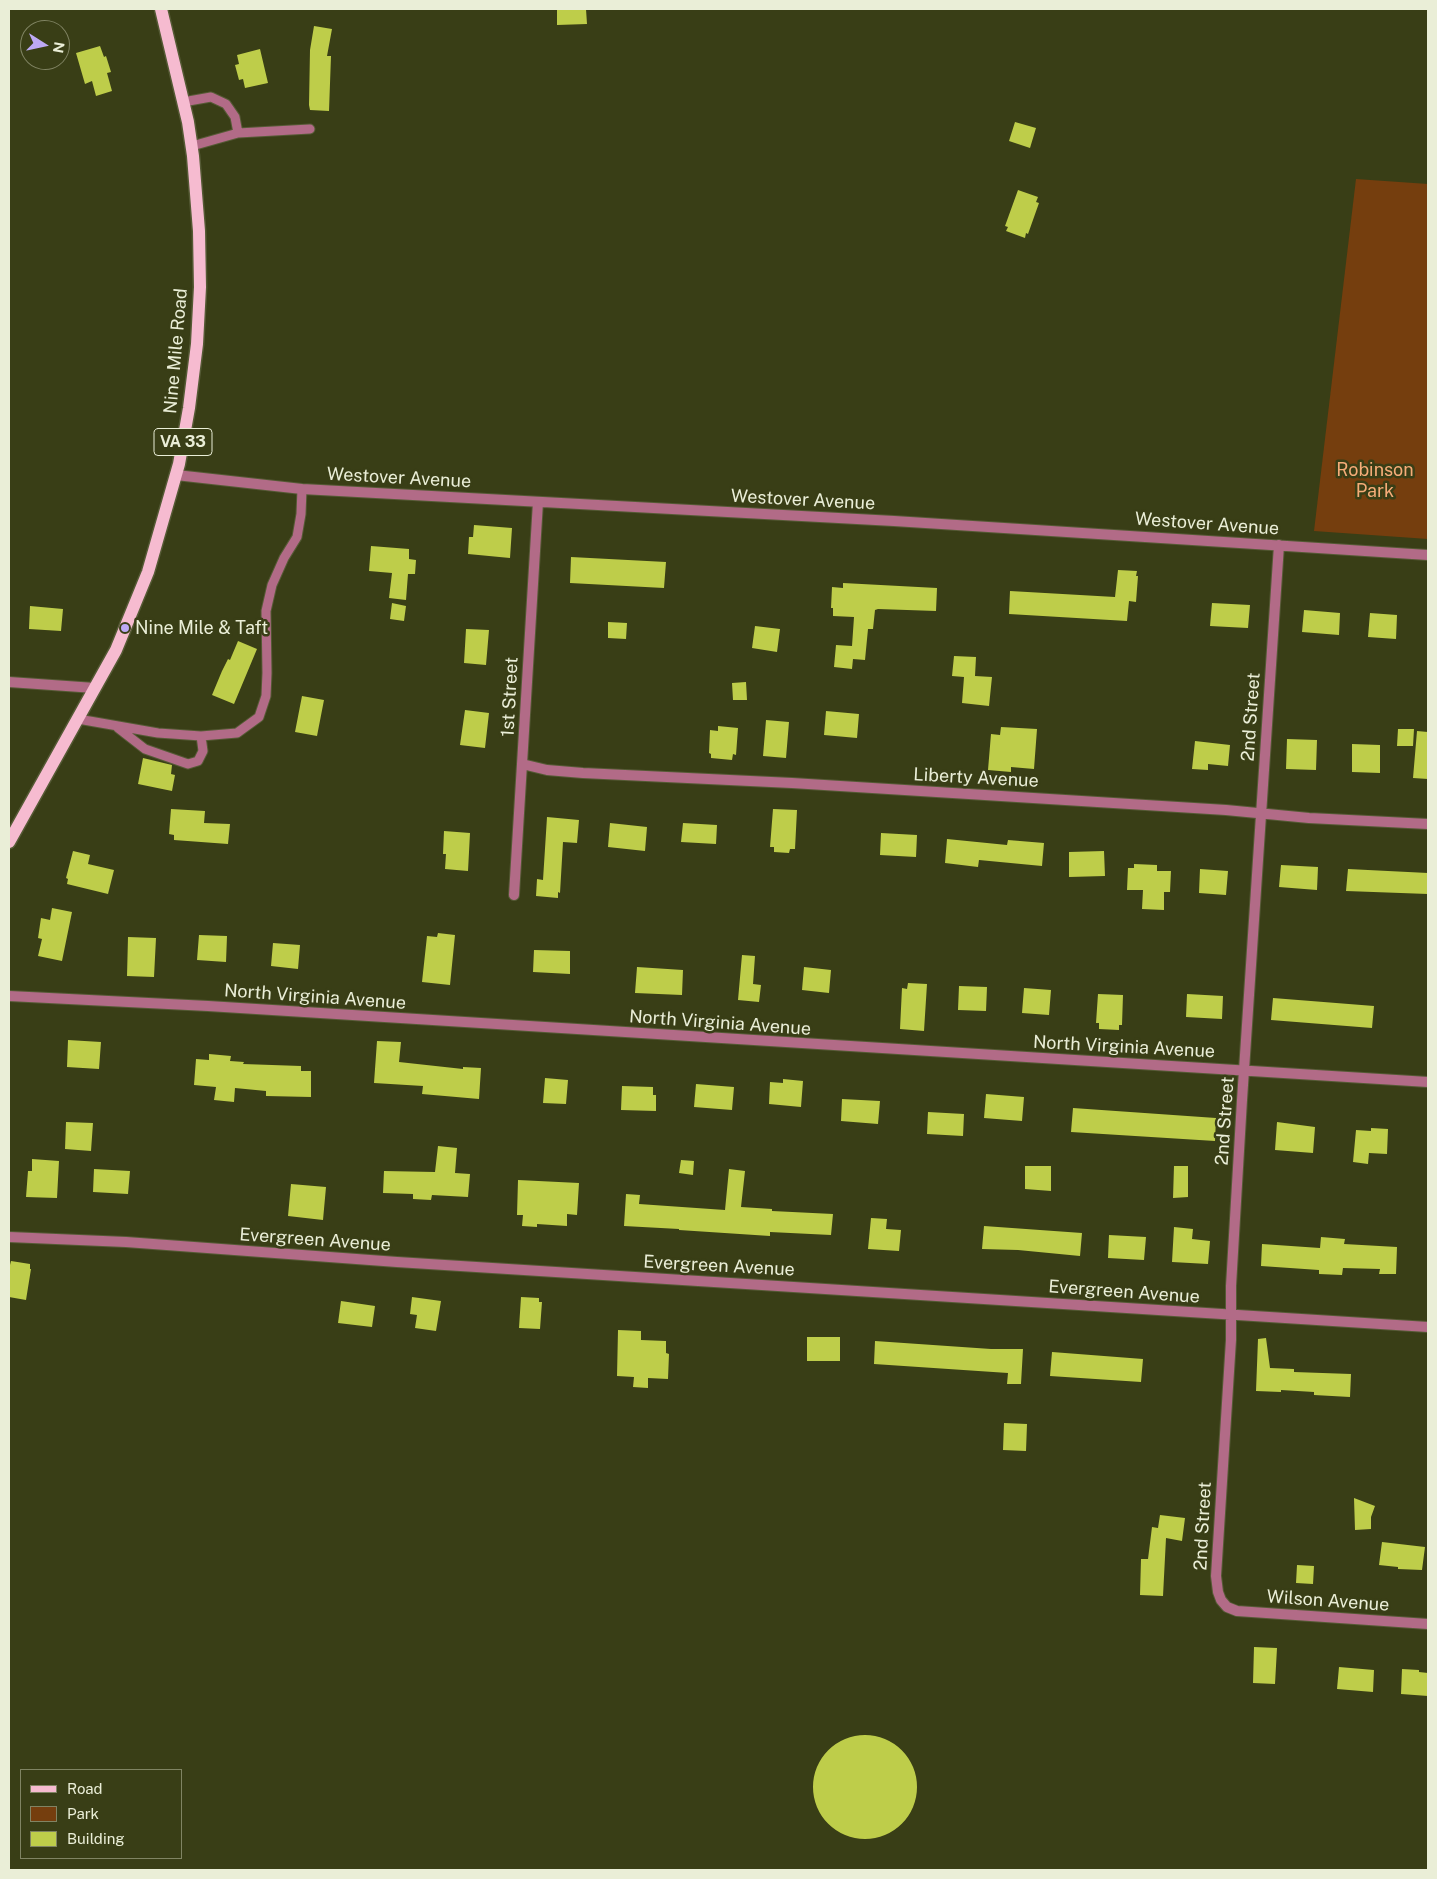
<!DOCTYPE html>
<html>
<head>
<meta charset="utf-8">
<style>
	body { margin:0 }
	#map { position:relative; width:1437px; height:1879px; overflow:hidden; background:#393e16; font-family:"Public Sans",sans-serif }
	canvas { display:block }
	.frame { position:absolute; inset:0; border:10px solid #eaeed7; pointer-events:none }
	.legend { position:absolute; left:20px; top:1769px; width:162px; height:90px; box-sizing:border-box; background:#393e16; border:1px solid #808463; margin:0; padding:6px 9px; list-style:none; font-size:15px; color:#eaeed7 }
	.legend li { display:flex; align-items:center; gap:10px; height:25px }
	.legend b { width:25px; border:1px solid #808463 }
	.north { position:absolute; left:20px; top:20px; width:50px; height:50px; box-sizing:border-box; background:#393e16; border:1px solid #808463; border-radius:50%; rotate:100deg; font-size:14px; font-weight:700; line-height:20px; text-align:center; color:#eaeed7 }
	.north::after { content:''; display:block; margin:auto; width:18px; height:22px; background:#bda9f5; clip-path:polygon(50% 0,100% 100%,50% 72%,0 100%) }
</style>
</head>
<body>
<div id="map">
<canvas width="1437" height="1879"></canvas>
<div class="frame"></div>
<ul class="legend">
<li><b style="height:6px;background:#f6bbd0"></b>Road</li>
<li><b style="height:14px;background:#753e0e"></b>Park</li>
<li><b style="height:14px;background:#becd4a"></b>Building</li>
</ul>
<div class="north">N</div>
</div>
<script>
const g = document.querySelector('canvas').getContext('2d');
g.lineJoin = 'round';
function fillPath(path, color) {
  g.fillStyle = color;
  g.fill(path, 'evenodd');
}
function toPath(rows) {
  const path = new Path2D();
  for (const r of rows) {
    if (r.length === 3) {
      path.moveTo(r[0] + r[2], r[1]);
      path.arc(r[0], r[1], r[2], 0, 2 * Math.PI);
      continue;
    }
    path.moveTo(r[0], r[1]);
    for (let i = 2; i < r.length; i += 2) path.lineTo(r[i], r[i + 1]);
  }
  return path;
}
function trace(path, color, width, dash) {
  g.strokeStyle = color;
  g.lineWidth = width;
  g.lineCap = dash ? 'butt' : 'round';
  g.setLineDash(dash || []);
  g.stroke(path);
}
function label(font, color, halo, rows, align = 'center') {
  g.font = font + ' "Public Sans",sans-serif';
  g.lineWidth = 5;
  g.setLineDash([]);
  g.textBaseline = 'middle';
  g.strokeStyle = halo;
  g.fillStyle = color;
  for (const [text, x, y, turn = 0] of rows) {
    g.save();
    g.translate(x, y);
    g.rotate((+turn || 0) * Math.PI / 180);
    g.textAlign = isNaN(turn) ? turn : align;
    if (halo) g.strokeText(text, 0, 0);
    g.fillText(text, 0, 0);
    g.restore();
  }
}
const green = toPath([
	[1356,179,1428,184,1428,539,1314,531]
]);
const building = toPath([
	[557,9,586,9,587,24,557,25],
	[314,26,332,29,327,56,331,56,329,111,310,110,309,105,310,50],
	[100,46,104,57,106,56,111,72,107,73,112,91,96,96,92,81,85,84,76,53],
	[260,49,268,83,245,88,243,79,239,80,235,65,239,64,237,55],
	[1015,122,1036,128,1030,148,1009,141],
	[1018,190,1038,197,1036,202,1039,203,1028,234,1026,233,1025,238,1006,231,1008,227,1005,226],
	[474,525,512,528,510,558,468,554,469,537,473,537],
	[371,546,409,549,409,559,416,560,415,574,408,574,406,600,389,598,392,573,369,571],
	[571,557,666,562,664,588,570,583],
	[1118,570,1137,571,1136,576,1138,576,1136,602,1129,601,1127,621,1009,614,1010,591,1115,597],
	[843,583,937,588,936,611,878,609,875,610,873,629,868,629,865,660,853,659,852,669,834,667,836,645,852,646,854,617,833,616,833,608,831,608,832,587,843,588],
	[392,603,406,606,404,621,390,619],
	[1212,603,1250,605,1248,628,1210,626],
	[30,606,63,609,61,631,29,629],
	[1304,610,1340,613,1339,635,1302,632],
	[1370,613,1397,615,1396,639,1368,637],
	[608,622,627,623,626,639,608,638],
	[755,626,780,629,777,652,752,648],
	[466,629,489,630,486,665,464,663],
	[238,641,257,649,234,704,212,695,222,671,228,659,230,660],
	[954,656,976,657,975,676,992,677,989,706,962,703,964,677,952,676],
	[746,682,747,700,733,700,732,683],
	[302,696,324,700,317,736,295,732],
	[465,710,489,713,485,748,460,745],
	[826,711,859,714,857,738,824,735],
	[766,720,789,722,786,758,763,756],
	[718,726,738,728,736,755,733,754,732,760,711,758,711,754,709,753,710,730,718,731],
	[1001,727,1037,729,1034,769,1011,767,1011,772,988,770,991,734,1000,735],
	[1398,729,1414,729,1413,746,1397,746],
	[1417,731,1428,732,1428,779,1413,778],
	[1287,739,1317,740,1316,770,1286,769],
	[1195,741,1230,745,1228,766,1208,764,1208,770,1192,769],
	[1352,744,1380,745,1380,773,1352,772],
	[143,758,172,765,171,774,175,775,172,791,138,784],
	[171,809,205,811,204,823,230,824,228,844,174,840,174,835,169,834],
	[773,809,797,810,795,849,790,849,789,853,774,852,774,847,770,847],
	[547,817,579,820,577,843,563,842,560,893,558,892,558,898,536,896,537,879,543,880],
	[610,823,647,827,645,851,608,847],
	[683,823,717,825,716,844,681,842],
	[444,831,470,833,468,871,445,869,446,854,443,854],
	[881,833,917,835,916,857,880,855],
	[947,839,1007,845,1008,840,1044,843,1042,866,979,860,978,867,945,863],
	[73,851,90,855,88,864,114,870,108,894,67,884,68,879,66,878],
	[1104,851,1105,876,1069,877,1069,852],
	[1134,864,1157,865,1157,871,1171,871,1170,892,1164,892,1164,910,1142,909,1143,890,1127,890,1128,868,1134,868],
	[1281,865,1318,867,1317,890,1279,887],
	[1200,869,1228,871,1226,895,1199,893],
	[1348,869,1428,873,1428,894,1346,891],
	[52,908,72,912,62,961,38,956,42,939,38,938,41,918,50,920],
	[438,933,455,935,450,985,422,982,427,936,437,937],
	[199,935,227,936,226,962,197,960],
	[128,937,156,938,154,977,127,976],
	[273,943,300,945,298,969,271,966],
	[534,950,570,951,570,974,533,972],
	[742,955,755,956,753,984,761,985,759,1002,738,1000],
	[637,967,683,970,682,995,635,993],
	[804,967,831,970,829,993,802,990],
	[908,983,927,984,924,1031,900,1029,902,988,907,989],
	[959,986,987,987,986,1011,958,1010],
	[1024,988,1051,990,1049,1015,1022,1013],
	[1098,994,1123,995,1122,1025,1119,1025,1119,1030,1099,1029,1099,1023,1096,1023],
	[1187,994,1223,996,1222,1019,1186,1017],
	[1273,998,1374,1006,1372,1028,1271,1020],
	[68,1040,101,1042,99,1069,67,1067],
	[377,1041,401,1042,399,1062,463,1069,463,1067,481,1068,479,1099,422,1094,423,1086,374,1083],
	[209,1054,231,1056,230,1061,244,1062,243,1064,301,1066,301,1071,311,1071,311,1097,266,1096,266,1091,235,1088,234,1102,214,1100,216,1087,194,1085,196,1059,209,1060],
	[545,1078,568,1080,566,1104,543,1103],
	[783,1079,803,1081,801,1107,769,1104,770,1082,783,1083],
	[696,1084,734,1087,732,1110,694,1107],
	[622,1086,653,1087,653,1095,656,1095,656,1111,621,1110],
	[986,1094,1024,1097,1022,1121,984,1118],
	[842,1099,880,1101,878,1124,841,1121],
	[1073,1108,1216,1118,1215,1141,1071,1132],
	[928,1112,964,1114,963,1136,927,1134],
	[66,1122,93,1123,91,1151,65,1149],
	[1277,1122,1315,1127,1313,1153,1275,1150],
	[1371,1128,1388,1129,1387,1154,1369,1153,1368,1164,1353,1162,1356,1130,1371,1131],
	[438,1146,457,1148,455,1173,470,1174,468,1197,432,1195,431,1200,413,1199,413,1194,383,1193,384,1171,435,1172],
	[32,1159,59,1161,57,1198,26,1197,28,1171,32,1171],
	[681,1160,694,1161,693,1175,679,1173],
	[1025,1166,1051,1166,1051,1191,1025,1189],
	[1174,1166,1188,1166,1188,1197,1173,1198],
	[94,1169,130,1171,128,1194,93,1192],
	[729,1169,745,1171,741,1207,772,1209,772,1211,833,1214,831,1235,770,1232,770,1236,679,1230,679,1229,624,1226,626,1194,640,1195,639,1204,725,1210],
	[518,1180,579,1183,577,1215,567,1214,567,1226,537,1224,537,1227,522,1226,523,1215,517,1215],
	[291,1184,326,1187,323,1220,288,1216],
	[871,1218,887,1219,886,1229,901,1230,899,1251,868,1249],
	[984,1226,1082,1233,1080,1256,1018,1250,982,1249],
	[1174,1227,1193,1229,1192,1239,1210,1241,1208,1264,1172,1262],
	[1109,1235,1146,1237,1144,1260,1108,1258],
	[1321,1237,1345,1239,1344,1244,1397,1247,1396,1274,1379,1274,1380,1269,1343,1268,1342,1275,1319,1274,1319,1270,1261,1266,1262,1244,1320,1248],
	[11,1261,30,1264,30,1269,31,1269,26,1300,9,1297,9,1265,10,1265],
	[412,1297,441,1301,436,1331,415,1328,417,1315,410,1314],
	[521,1297,539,1298,539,1302,542,1302,540,1329,519,1328],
	[341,1301,375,1306,372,1327,338,1323],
	[618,1330,641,1331,641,1340,666,1341,666,1353,669,1354,668,1379,648,1378,648,1388,633,1387,634,1377,617,1376],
	[807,1337,840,1337,840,1361,807,1361],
	[1266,1338,1270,1368,1294,1369,1294,1372,1351,1374,1350,1397,1314,1395,1314,1392,1281,1390,1281,1392,1256,1391,1258,1339],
	[875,1341,991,1349,1023,1349,1021,1384,1007,1384,1008,1373,874,1364],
	[1052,1352,1143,1359,1141,1382,1050,1376],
	[1004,1423,1027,1424,1026,1451,1003,1450],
	[1354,1498,1375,1506,1371,1517,1371,1529,1355,1530],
	[1160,1515,1185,1518,1182,1541,1166,1538,1163,1596,1140,1595,1141,1559,1148,1559,1152,1527,1158,1528],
	[1382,1542,1425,1547,1422,1570,1398,1569,1398,1567,1379,1565],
	[1297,1565,1314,1566,1313,1584,1296,1583],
	[1254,1647,1277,1648,1275,1684,1253,1683],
	[1339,1667,1374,1670,1373,1692,1337,1689],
	[1402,1669,1419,1670,1419,1672,1428,1673,1428,1696,1401,1694],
	[865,1787,52]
]);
const service = toPath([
	[183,102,211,97,226,104,235,117,238,133],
	[192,146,238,133,310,129],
	[78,719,158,733,201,736,237,733,259,717,266,696,267,673,266,611,272,585,284,558,297,537,301,514,302,489],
	[118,728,145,749,188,764,198,761,203,751,201,736]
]);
const minor = toPath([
	[176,475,302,489,894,521,1428,555],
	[1279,545,1242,1100,1231,1286,1231,1340,1216,1576,1218,1592,1221,1600,1227,1607,1237,1611,1428,1624],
	[9,682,95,688],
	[522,764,547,770,583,773,792,783,1226,810,1309,818,1428,824],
	[514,895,538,502],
	[9,996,208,1006,1428,1082],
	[9,1237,126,1242,397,1262,1428,1327]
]);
const primary = toPath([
	[9,842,116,650,148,572,179,464,189,408,197,344,200,287,199,231,193,156,188,122,161,9]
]);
const markers = [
	[125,628,5,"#bda9f5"]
];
const shields = [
	[183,442,58]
];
const shieldNames = [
	["VA 33",183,442]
];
const streetNames = [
	["Nine Mile Road",176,351,-85],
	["Westover Avenue",399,478,3],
	["Westover Avenue",803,500,3],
	["Westover Avenue",1207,524,4],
	["1st Street",510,697,-87],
	["2nd Street",1251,717,-86],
	["Liberty Avenue",976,778,3],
	["North Virginia Avenue",315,997,4],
	["North Virginia Avenue",720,1023,4],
	["North Virginia Avenue",1124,1047,3],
	["2nd Street",1225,1121,-86],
	["Evergreen Avenue",315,1240,4],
	["Evergreen Avenue",719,1266,3],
	["Evergreen Avenue",1124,1292,4],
	["2nd Street",1203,1526,-87],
	["Wilson Avenue",1328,1601,4]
];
const parkNames = [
	["Robinson",1375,470],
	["Park",1375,491]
];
const poiNames = [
	["Nine Mile & Taft",135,628]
];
fillPath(green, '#753e0e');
fillPath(building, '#becd4a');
trace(service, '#555a35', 11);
trace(minor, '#555a35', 12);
trace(primary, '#555a35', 15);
trace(service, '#b26b87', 9);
trace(minor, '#b26b87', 10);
trace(primary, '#f6bbd0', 12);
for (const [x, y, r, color] of markers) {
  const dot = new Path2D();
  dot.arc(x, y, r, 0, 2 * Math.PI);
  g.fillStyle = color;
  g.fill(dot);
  trace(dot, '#393e16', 2);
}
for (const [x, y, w] of shields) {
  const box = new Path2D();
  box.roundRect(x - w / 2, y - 13.5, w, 27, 4);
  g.fillStyle = '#393e16';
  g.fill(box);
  trace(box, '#eaeed7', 1);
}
label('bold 16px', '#eaeed7', null, shieldNames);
label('18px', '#eaeed7', '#393e16', streetNames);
label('18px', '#f6ac78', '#393e16', parkNames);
label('18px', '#eaeed7', '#393e16', poiNames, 'left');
</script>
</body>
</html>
